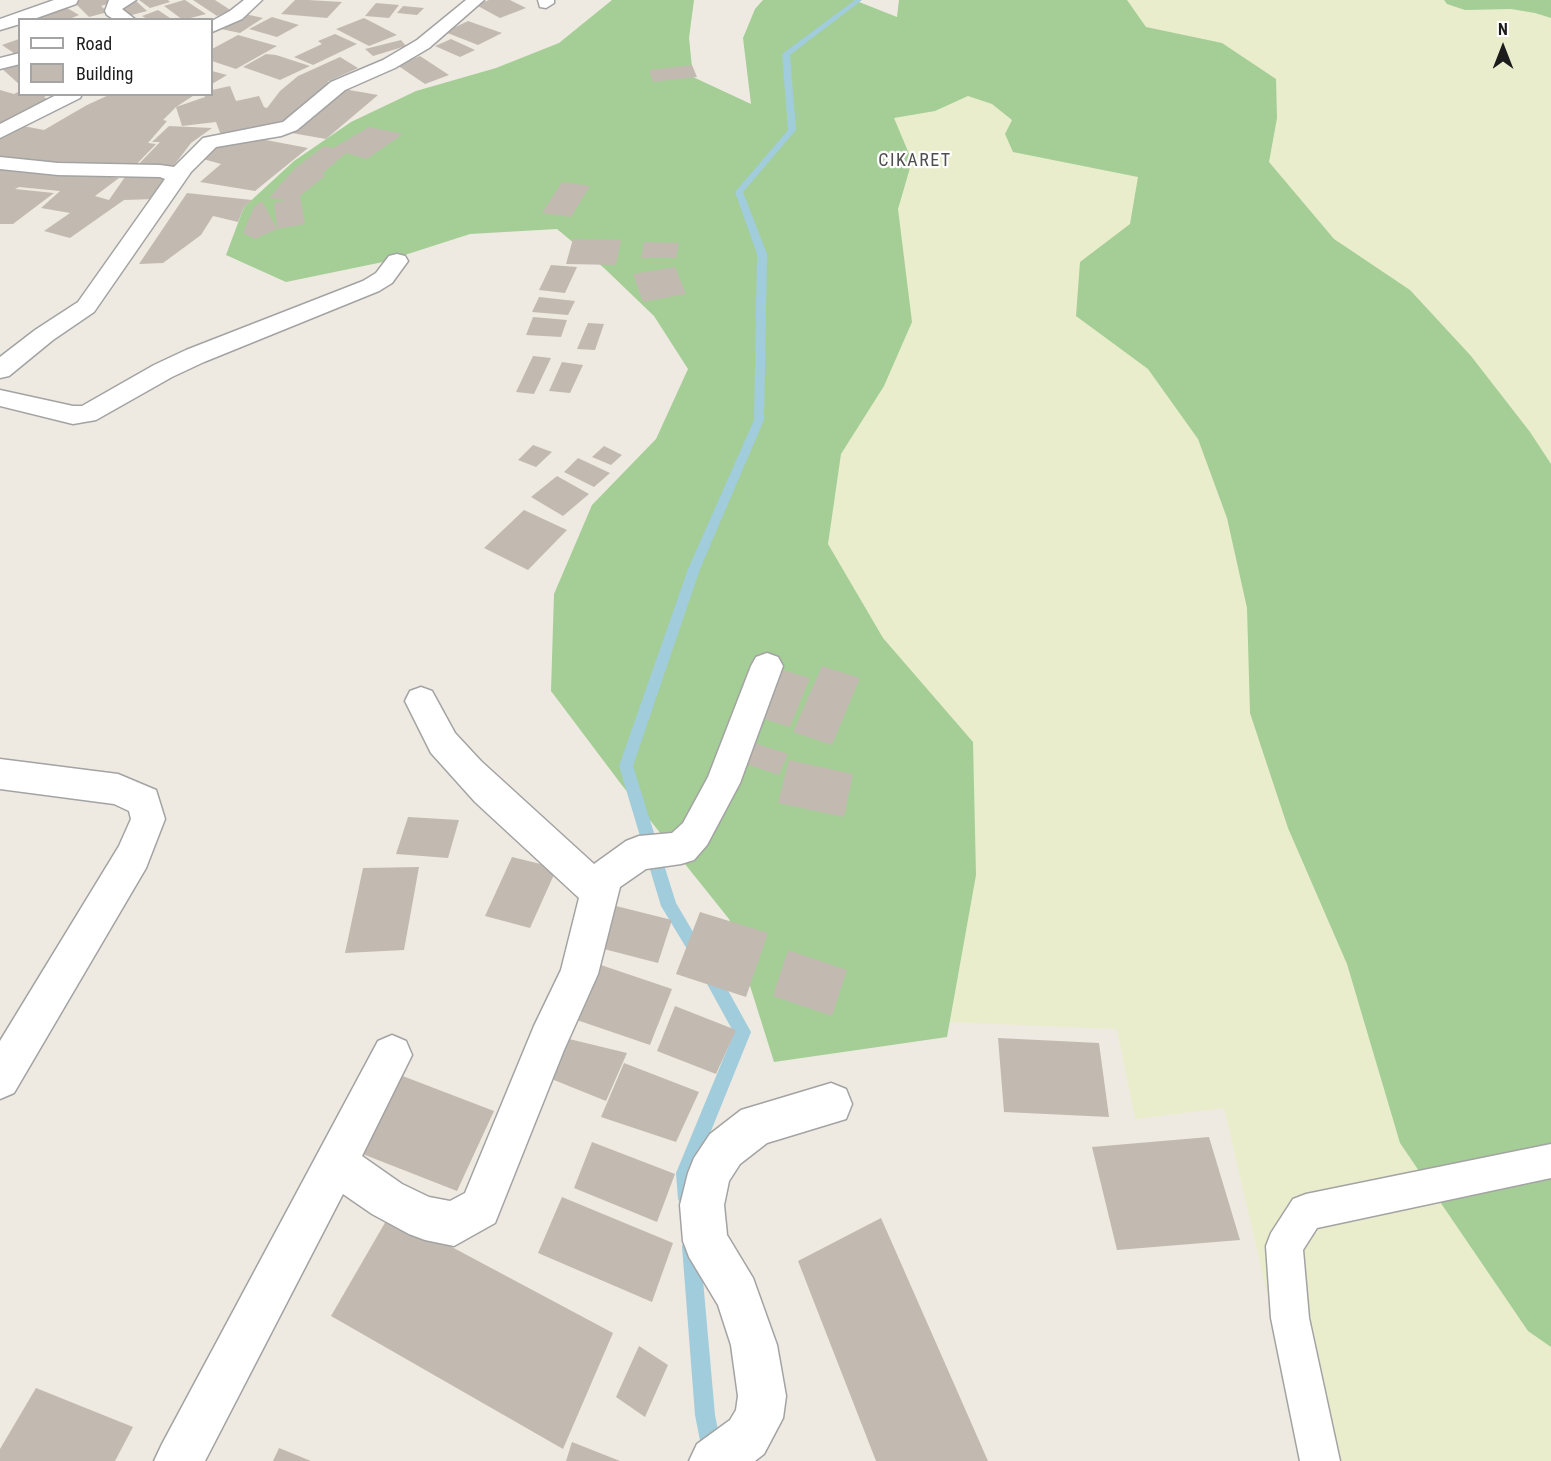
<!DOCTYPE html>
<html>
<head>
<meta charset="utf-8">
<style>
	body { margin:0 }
	#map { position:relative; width:1551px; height:1461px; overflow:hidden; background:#eeeae1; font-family:"Roboto Condensed",sans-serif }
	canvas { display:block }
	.legend { position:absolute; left:18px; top:18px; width:195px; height:78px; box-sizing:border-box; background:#fff; border:2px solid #a4a4a4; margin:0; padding:8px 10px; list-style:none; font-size:18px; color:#1c1c1c }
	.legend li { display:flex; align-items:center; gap:12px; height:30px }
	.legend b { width:30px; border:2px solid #a4a4a4 }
	.north { position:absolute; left:1473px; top:18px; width:60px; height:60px; -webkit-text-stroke:4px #fff; paint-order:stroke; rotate:0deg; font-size:16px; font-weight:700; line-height:24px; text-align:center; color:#1c1c1c }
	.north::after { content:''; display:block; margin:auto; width:21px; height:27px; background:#1c1c1c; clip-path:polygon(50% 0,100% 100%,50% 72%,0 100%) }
</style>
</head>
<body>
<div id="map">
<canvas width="1551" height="1461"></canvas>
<ul class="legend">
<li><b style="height:8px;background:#fff"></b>Road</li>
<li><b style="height:16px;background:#c2bab1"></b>Building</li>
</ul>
<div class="north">N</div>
</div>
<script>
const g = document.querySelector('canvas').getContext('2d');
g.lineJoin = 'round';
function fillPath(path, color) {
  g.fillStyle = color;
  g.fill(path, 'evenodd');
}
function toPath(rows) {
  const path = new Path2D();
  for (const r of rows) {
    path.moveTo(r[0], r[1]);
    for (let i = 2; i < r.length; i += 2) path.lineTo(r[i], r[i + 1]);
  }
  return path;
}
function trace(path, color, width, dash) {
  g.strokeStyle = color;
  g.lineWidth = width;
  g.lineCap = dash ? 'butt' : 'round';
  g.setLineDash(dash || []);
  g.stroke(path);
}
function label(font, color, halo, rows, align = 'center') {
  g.font = font + ' "Roboto Condensed",sans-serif';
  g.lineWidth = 4.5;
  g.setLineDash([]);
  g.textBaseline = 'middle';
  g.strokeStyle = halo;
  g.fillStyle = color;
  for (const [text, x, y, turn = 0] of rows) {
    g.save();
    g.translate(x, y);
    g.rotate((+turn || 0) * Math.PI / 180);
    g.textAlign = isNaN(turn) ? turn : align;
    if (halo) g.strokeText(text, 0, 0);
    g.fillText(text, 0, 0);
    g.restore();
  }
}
const farmland = toPath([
	[1101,0,1551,0,1551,1461,1306,1461,1224,1108,1135,1119,1117,1029,874,1019,783,541,877,98]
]);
const forest = toPath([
	[612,0,694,0,689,38,693,77,751,104,743,38,755,9,763,0,854,0,897,17,899,0,1127,0,1146,27,1222,43,1276,79,1277,118,1269,162,1334,239,1410,290,1471,356,1530,432,1551,464,1551,1347,1528,1331,1400,1143,1347,964,1288,828,1250,713,1247,608,1227,518,1198,439,1148,369,1076,316,1080,262,1130,224,1138,177,1013,152,1005,134,1012,120,992,104,968,96,935,111,894,118,912,161,898,209,912,322,884,386,841,454,828,544,883,638,973,742,976,875,947,1037,774,1062,729,919,621,784,551,691,554,594,592,505,656,439,688,369,654,316,604,268,557,229,470,234,383,262,286,282,226,255,244,207,294,161,351,122,416,91,496,68,559,43],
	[1444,0,1551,0,1551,18,1535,13,1511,9,1465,10,1447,4]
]);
const stream = toPath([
	[855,0,862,0,790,55,796,130,743,192,767,254,764,420,700,569,633,766,676,903,706,954,703,959,698,962,693,959,661,906,619,766,688,569,754,420,757,254,735,192,788,130,782,54,855,0],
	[709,965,715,967,751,1032,694,1173,696,1199,693,1205,687,1208,681,1205,678,1199,676,1173,734,1033,701,973,703,967,709,965],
	[691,1237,697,1240,700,1246,715,1415,724,1461,704,1461,695,1415,682,1246,685,1240,691,1237]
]);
const building = toPath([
	[72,0,108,0,111,3,101,6,108,12,89,17],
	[135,0,147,11,128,16,117,5],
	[139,0,168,0,170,2,150,8],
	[184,0,185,0,206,14,183,20,164,6],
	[193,0,215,0,232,11,217,16],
	[295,0,308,0,342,2,327,18,281,14],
	[489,0,510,0,526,8,500,18,476,5],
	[376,3,399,5,389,18,365,16],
	[62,5,79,15,67,20,34,20,29,16],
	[403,6,424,8,417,15,397,13],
	[158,10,173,20,149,20,142,16],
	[245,14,263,18,240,33,221,29],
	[272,17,299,25,277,37,249,29],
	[364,18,397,35,369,46,336,29],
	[468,21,502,33,478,45,445,32],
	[335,34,357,44,313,65,294,57,322,44,318,41],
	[238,35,277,46,236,69,212,61,212,49],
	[19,39,18,56,2,45],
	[451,39,475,50,460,57,435,46],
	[401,40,406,46,373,56,365,49],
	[266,54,276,55,310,66,280,80,243,67],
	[420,56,449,75,425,84,397,65],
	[340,57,358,68,327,82,337,83,286,124,268,124,267,129,222,138,216,122,182,126,176,107,163,120,167,121,148,143,156,144,132,169,0,159,0,135,18,125,44,130,87,105,111,94,196,94,176,107,205,97,204,94,212,94,212,90,230,86,236,101,259,96,264,107,267,108,280,91,298,76],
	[20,60,20,85,0,67],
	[692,65,697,77,653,82,649,70],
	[212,71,227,75,212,84],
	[338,88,378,95,326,139,286,132],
	[0,90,14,94,20,91,20,94,49,94,44,97,51,101,0,124],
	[169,126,212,128,191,143,172,168,134,169,160,142,152,142],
	[369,127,403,134,367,159,346,153,322,174,326,175,300,196,305,224,277,229,274,203,285,200,269,198,294,169,324,146,333,148],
	[250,137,308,148,255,191,200,182,221,164,203,159,220,145],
	[0,168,44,169,119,178,95,196,109,200,127,174,168,174,154,199,124,200,70,238,44,231,70,213,41,208,60,191,19,187,15,189,54,193,13,224,0,224],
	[562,182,590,186,571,217,542,213],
	[187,193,252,200,244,207,238,222,213,216,201,235,163,263,139,264],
	[262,201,277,229,255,239,243,233,254,207],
	[573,239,621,240,616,265,566,264],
	[644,242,679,243,676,258,641,258],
	[551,265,577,267,565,293,539,290],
	[675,267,686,294,643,302,633,274],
	[539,297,575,301,568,315,532,312],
	[533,317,567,320,561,337,526,335],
	[588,323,604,324,595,350,577,349],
	[533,356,551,358,534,394,516,392],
	[562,362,583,365,570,393,549,391],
	[533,445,552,452,536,467,518,460],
	[604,446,622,455,611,465,592,457],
	[578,458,610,473,594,487,564,472],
	[557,476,589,494,563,516,531,497],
	[524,510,567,530,528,570,484,548],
	[822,666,860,678,832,745,793,732],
	[773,667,810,678,790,727,751,715],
	[749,741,788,754,779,775,740,762],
	[789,760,853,774,844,817,778,803],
	[408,817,459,820,448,858,396,854],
	[512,857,557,868,530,928,485,916],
	[419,867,404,950,345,953,363,868],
	[616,906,672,920,658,963,600,948],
	[700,912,768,933,746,997,676,974],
	[788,950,847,970,832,1016,773,996],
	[595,963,672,989,650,1045,571,1018],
	[675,1006,736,1030,716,1074,657,1051],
	[565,1038,627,1053,606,1101,549,1078],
	[998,1038,1099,1043,1109,1117,1004,1112],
	[624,1063,699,1092,676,1142,601,1117],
	[400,1075,494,1111,457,1191,360,1153],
	[1209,1137,1240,1240,1117,1250,1092,1147],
	[592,1142,675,1174,657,1222,574,1188],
	[562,1197,673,1243,652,1302,538,1253],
	[390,1214,613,1333,563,1449,331,1316],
	[881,1218,988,1461,876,1461,798,1261],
	[639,1346,668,1365,645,1417,616,1397],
	[36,1388,133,1427,115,1461,0,1461,0,1449],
	[572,1442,620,1461,566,1461],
	[279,1448,311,1461,273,1461]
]);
const service = toPath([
	[1551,1144,1551,1178,1317,1228,1303,1250,1309,1318,1340,1461,1300,1461,1271,1318,1266,1246,1271,1233,1293,1199,1306,1194,1551,1144]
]);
const minor = toPath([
	[54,0,78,0,76,4,31,20,20,20,20,24,0,30,0,19,54,0],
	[109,0,136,0,122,9,136,20,115,20,107,15,105,11,109,0],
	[244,0,262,0,242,19,212,32,212,21,230,11,244,0],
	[466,0,484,0,429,48,395,68,345,90,297,130,281,136,216,147,191,172,94,312,53,340,9,376,0,378,0,357,35,330,78,302,165,179,160,177,58,175,0,169,0,157,58,163,160,165,174,167,203,138,283,122,331,82,383,60,417,40,466,0],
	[538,0,554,0,554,3,546,8,540,7,538,0],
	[20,53,20,64,0,69,0,58,20,53],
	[58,94,82,94,80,98,0,138,0,124,58,94],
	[397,254,405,256,408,261,392,283,379,291,204,362,172,377,96,420,73,424,0,406,0,390,73,406,82,406,154,365,186,350,363,281,376,273,389,256,397,254],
	[767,653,778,657,783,666,740,783,707,845,694,860,681,864,646,869,620,887,598,974,564,1050,495,1223,454,1246,425,1240,409,1234,372,1214,343,1194,205,1461,154,1461,162,1444,378,1041,392,1035,406,1041,412,1055,362,1156,402,1184,429,1197,450,1201,465,1193,534,1026,561,970,579,898,475,802,431,753,405,701,410,691,421,687,432,691,455,733,481,761,594,864,626,841,639,836,672,833,683,823,708,777,751,666,756,657,767,653],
	[0,759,118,774,156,790,165,819,146,868,14,1093,0,1099,0,1041,119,846,131,819,129,811,114,804,0,789,0,759],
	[831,1083,846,1089,852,1104,846,1119,767,1143,740,1164,729,1181,724,1205,727,1235,753,1278,777,1345,786,1396,783,1418,764,1454,755,1461,689,1461,697,1444,730,1420,736,1410,738,1396,731,1345,718,1305,689,1257,683,1241,680,1205,688,1173,694,1158,710,1134,741,1110,831,1083]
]);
const farNeighbourhoodnames = [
	["CIKARET",915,161]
];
fillPath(farmland, '#e9edcc');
fillPath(forest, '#a4ce95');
fillPath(stream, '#a1ccdc');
fillPath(building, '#c2bab1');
trace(service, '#a3a3a3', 3);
trace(minor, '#a3a3a3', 3);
fillPath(service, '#fff');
fillPath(minor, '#fff');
g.letterSpacing = '1.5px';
label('18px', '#4f4f4f', '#fff', farNeighbourhoodnames);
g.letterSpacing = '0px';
</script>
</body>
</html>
